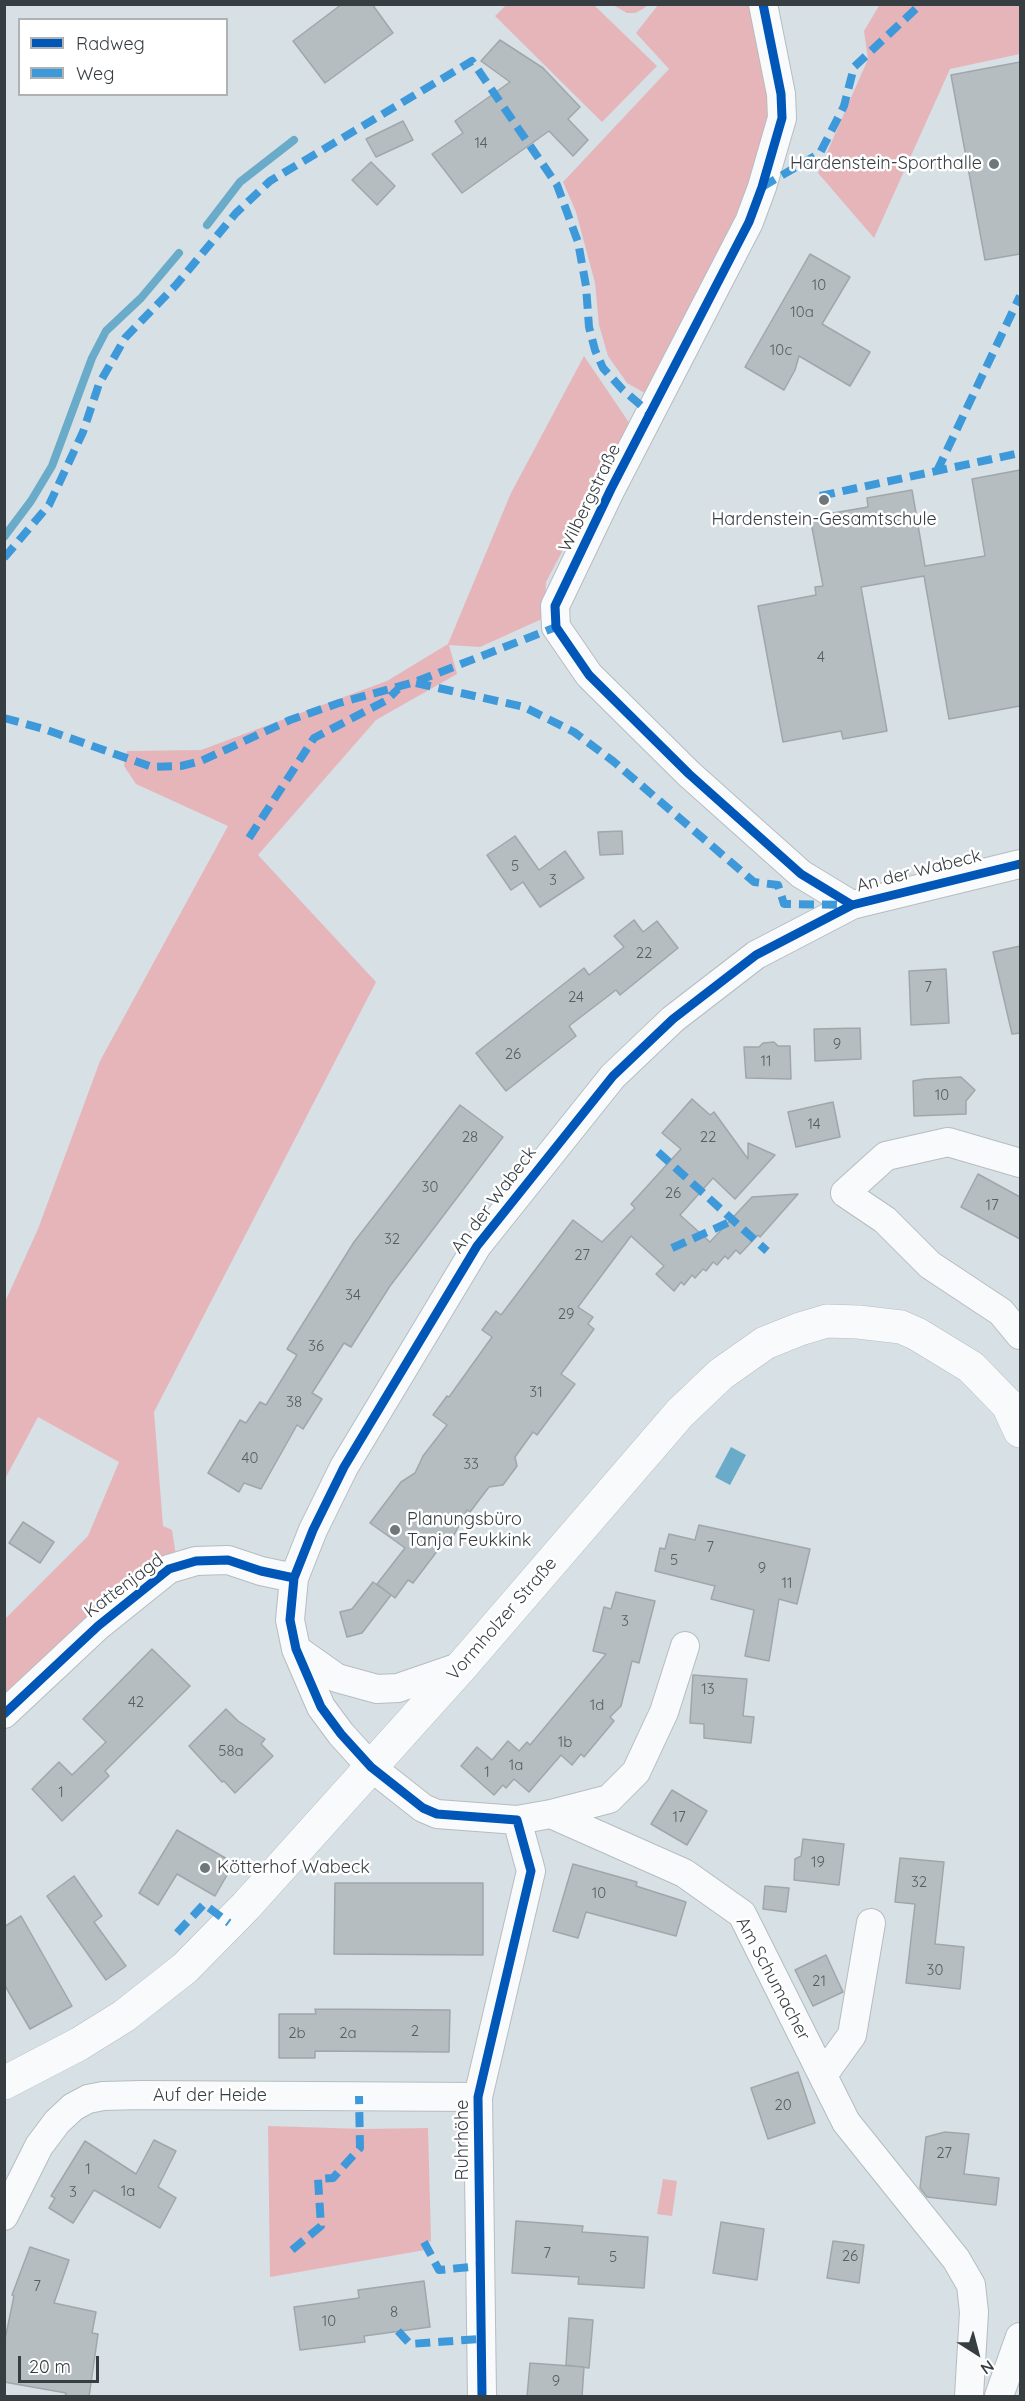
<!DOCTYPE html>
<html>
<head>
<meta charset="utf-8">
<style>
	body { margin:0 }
	#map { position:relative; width:1025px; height:2401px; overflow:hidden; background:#d6e0e5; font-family:Quicksand,sans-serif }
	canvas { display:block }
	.frame { position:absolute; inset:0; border:6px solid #373e42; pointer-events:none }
	.legend { position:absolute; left:18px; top:18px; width:210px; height:78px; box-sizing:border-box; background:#fff; border:2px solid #afb2b3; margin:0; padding:8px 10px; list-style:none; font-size:18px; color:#373e42 }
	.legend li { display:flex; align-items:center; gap:12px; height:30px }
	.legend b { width:30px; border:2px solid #afb2b3 }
	.north { position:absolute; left:947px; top:2323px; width:60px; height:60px; -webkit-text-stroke:4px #fff; paint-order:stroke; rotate:144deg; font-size:16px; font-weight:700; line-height:24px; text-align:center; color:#373e42 }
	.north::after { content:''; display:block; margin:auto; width:21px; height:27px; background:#373e42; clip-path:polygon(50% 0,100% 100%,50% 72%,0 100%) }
	.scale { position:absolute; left:18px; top:2356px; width:81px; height:27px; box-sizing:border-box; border:3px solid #373e42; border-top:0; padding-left:8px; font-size:18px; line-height:21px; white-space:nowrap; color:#373e42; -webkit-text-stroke:4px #fff; paint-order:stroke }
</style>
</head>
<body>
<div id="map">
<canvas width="1025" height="2401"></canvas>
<div class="frame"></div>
<ul class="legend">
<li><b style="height:8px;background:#0057b8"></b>Radweg</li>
<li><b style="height:8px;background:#3e99da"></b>Weg</li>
</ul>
<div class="north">N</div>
<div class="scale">20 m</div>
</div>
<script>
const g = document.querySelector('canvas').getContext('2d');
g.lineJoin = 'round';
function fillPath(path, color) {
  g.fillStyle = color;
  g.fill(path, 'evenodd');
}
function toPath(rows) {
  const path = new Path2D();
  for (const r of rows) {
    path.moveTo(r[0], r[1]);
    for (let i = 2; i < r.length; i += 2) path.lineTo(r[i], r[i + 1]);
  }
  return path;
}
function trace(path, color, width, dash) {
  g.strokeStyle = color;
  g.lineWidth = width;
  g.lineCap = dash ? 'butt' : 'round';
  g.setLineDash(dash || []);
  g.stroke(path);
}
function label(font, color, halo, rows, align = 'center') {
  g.font = font + ' Quicksand,sans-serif';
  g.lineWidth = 5;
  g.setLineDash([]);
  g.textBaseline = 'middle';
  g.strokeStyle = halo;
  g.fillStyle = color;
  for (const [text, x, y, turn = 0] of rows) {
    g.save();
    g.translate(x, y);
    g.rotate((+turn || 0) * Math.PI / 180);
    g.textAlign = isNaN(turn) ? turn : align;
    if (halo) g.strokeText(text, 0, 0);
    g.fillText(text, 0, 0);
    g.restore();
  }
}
const green = toPath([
	[880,4,1020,5,1020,54,950,69,874,238,818,173,868,59,864,31],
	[506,5,594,5,657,66,602,122,495,16],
	[613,5,648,5,643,9,635,13,627,13],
	[658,5,751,5,773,118,757,175,650,396,627,383,608,356,599,325,595,283,576,212,563,182,669,69,636,33],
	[584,356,630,424,546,582,544,618,480,647,449,645,457,674,376,720,258,855,376,982,154,1412,163,1526,172,1530,176,1556,5,1697,5,1619,88,1536,119,1462,38,1417,5,1479,5,1302,38,1229,100,1061,228,826,136,784,124,766,127,751,201,750,387,681,448,644,511,493],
	[268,2126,364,2129,428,2128,431,2241,425,2243,425,2250,270,2277],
	[663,2179,677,2181,672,2216,657,2214]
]);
const water = toPath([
	[731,1447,746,1455,730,1485,715,1477]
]);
const stream = toPath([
	[207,225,240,182,294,140],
	[4,537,31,501,52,466,92,358,106,331,141,298,179,253]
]);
const building = toPath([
	[342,4,372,4,393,33,325,83,293,41,342,4],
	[500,40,543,68,580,107,568,119,588,140,573,156,549,131,462,193,432,154,463,133,455,121,510,82,481,61,500,40],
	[1020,62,1020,254,985,260,951,75,1020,62],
	[403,121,413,140,376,157,366,139,403,121],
	[371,162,395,186,377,205,352,180,371,162],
	[810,254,850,277,822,324,870,352,850,386,799,356,795,370,784,390,745,367,810,254],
	[1020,470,1020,706,949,719,924,576,861,587,887,731,843,739,841,731,783,742,758,606,816,595,815,587,823,586,810,517,868,507,867,498,912,490,925,566,985,556,972,479,1020,470],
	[622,831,623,854,600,855,598,832,622,831],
	[515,836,539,870,565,851,584,878,540,907,523,882,511,890,487,855,515,836],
	[634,920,643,932,657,921,678,948,620,995,616,990,569,1026,576,1036,506,1091,476,1053,584,968,589,975,624,947,614,936,634,920],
	[1020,946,1020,1033,1012,1034,993,952,1020,946],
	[946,969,949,1023,911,1025,909,971,946,969],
	[860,1028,861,1059,815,1061,814,1029,860,1028],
	[774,1042,778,1046,790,1046,791,1079,746,1078,744,1047,759,1047,763,1043,774,1042],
	[961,1077,975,1090,966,1101,966,1114,914,1116,913,1081,924,1079,961,1077],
	[692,1099,710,1115,714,1112,748,1159,748,1143,775,1155,735,1199,713,1178,680,1215,710,1242,752,1197,798,1194,760,1237,758,1235,740,1254,736,1250,728,1259,725,1256,717,1265,713,1262,706,1271,703,1269,695,1278,692,1275,684,1285,681,1282,674,1291,656,1274,664,1266,631,1236,578,1307,593,1317,588,1324,594,1329,561,1374,575,1384,537,1435,533,1432,515,1457,517,1466,503,1485,489,1487,470,1512,467,1510,453,1537,441,1546,413,1583,408,1580,395,1598,377,1584,405,1548,370,1523,401,1482,415,1473,423,1456,447,1425,433,1415,447,1396,449,1397,492,1337,482,1330,496,1311,501,1315,573,1220,602,1242,635,1208,631,1204,681,1149,662,1133,692,1099],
	[833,1102,840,1137,796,1147,788,1112,833,1102],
	[460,1105,503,1137,390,1286,351,1347,344,1343,312,1393,322,1399,303,1429,297,1425,261,1489,244,1483,239,1492,208,1473,240,1420,246,1423,260,1402,266,1405,297,1355,287,1349,354,1242,460,1105],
	[978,1174,1020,1197,1020,1239,961,1207,978,1174],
	[23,1522,54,1542,40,1563,9,1543,23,1522],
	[699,1525,810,1549,797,1604,779,1599,769,1661,745,1656,754,1610,711,1599,715,1586,655,1571,660,1548,665,1549,669,1534,695,1540,699,1525],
	[373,1582,391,1595,362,1633,347,1637,340,1612,352,1609,373,1582],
	[616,1592,655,1601,639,1663,632,1661,621,1706,610,1717,614,1721,584,1757,581,1754,572,1765,561,1755,529,1792,514,1779,506,1788,503,1785,494,1795,461,1766,477,1747,492,1760,508,1741,519,1751,527,1742,530,1745,606,1654,593,1651,604,1607,611,1609,616,1592],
	[152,1649,190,1686,105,1771,109,1776,62,1821,32,1789,59,1762,72,1775,106,1742,83,1719,152,1649],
	[693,1675,747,1679,743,1716,754,1717,751,1743,704,1738,704,1724,690,1723,693,1675],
	[226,1709,238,1721,265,1739,261,1744,273,1756,235,1793,224,1781,222,1782,189,1746,226,1709],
	[672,1790,707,1811,687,1845,651,1824,672,1790],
	[177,1830,234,1863,215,1896,177,1874,158,1905,139,1893,177,1830],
	[803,1839,844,1844,839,1885,794,1880,795,1859,801,1856,803,1839],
	[900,1858,944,1862,935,1944,964,1947,960,1989,906,1983,915,1904,895,1902,900,1858],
	[573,1864,637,1882,636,1886,686,1902,676,1936,586,1912,578,1938,553,1931,573,1864],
	[74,1876,102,1916,94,1922,126,1966,106,1980,47,1896,74,1876],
	[335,1883,483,1883,483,1955,334,1954,335,1883],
	[765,1886,789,1888,786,1912,763,1909,765,1886],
	[21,1916,72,2006,30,2029,4,1984,4,1927,21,1916],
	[826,1955,843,1992,813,2006,795,1970,826,1955],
	[315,2009,450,2010,449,2052,315,2051,315,2058,279,2058,279,2014,316,2014,315,2009],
	[798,2072,815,2123,768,2139,751,2088,798,2072],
	[945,2132,969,2134,964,2174,999,2178,996,2205,927,2197,920,2188,926,2137,945,2132],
	[154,2140,176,2151,158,2187,176,2198,160,2228,94,2190,73,2223,49,2208,55,2198,51,2196,85,2141,136,2174,154,2140],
	[516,2221,583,2226,582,2232,648,2237,644,2288,578,2284,579,2277,512,2273,516,2221],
	[721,2222,764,2229,757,2280,713,2273,721,2222],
	[833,2241,864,2245,859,2283,827,2278,833,2241],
	[30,2247,69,2260,54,2303,96,2312,92,2333,98,2334,89,2397,65,2397,66,2393,4,2382,4,2344,14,2296,12,2295,30,2247],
	[424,2281,430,2327,364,2336,365,2342,300,2350,294,2307,359,2298,358,2290,424,2281],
	[569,2318,593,2320,589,2368,566,2365,569,2318],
	[530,2363,584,2367,582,2397,527,2397,530,2363]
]);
const street = toPath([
	[763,4,781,94,782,118,762,187,749,222,611,489,555,606,556,627,589,675,689,774,801,874,852,905],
	[1020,1163,948,1142,886,1156,845,1193,885,1220,930,1265,1001,1312,1020,1335],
	[685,1646,664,1712,636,1772,609,1799,551,1814,517,1820,437,1814,423,1808,371,1767,341,1734,321,1707,296,1649,290,1620,294,1578,313,1530,344,1467,477,1246,613,1076,673,1019,756,955,852,905,1020,864],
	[296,1649,337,1678,377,1689,398,1688,462,1666],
	[4,1714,98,1626,169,1569,196,1561,228,1560,261,1571,294,1578],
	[551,1814,684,1873,742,1914,846,2122,956,2259,971,2285,974,2312,969,2396],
	[823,2075,852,2035,871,1923],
	[4,2216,39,2146,57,2122,73,2107,88,2099,103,2096,142,2095,478,2097],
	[482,2396,478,2097,531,1871,517,1820],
	[999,2396,1020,2337]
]);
const secondary = toPath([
	[4,2083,79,2044,124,2016,185,1968,246,1906,462,1666,680,1413,721,1374,765,1343,800,1329,827,1321,858,1322,901,1327,917,1334,971,1367,1008,1405,1020,1431]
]);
const quiet = toPath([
	[762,187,820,153,844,106,854,67,921,4],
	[937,471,1020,296],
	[820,496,1020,453],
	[4,558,49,505,83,432,99,384,125,338,176,285,236,213,270,181,472,61,557,185,578,242,586,286,589,327,595,350,603,368,623,390,651,414],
	[416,683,524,707,574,732,613,761,754,882,778,885,784,904,846,905],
	[4,718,44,729,152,767,181,766,201,761,290,720,339,703,415,682,556,627],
	[249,838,314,738,387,700,398,689],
	[658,1152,767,1251],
	[672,1248,734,1220],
	[177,1933,204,1904,229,1923],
	[424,2242,439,2270,480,2266],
	[292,2250,321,2226,318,2179,333,2178,360,2148,359,2096],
	[398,2331,410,2344,480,2339]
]);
const cycleway = toPath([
	[763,4,781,94,782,118,762,187,749,222,611,489,555,606,556,627,589,675,689,774,801,874,852,905],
	[4,1714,98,1626,169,1569,196,1561,228,1560,261,1571,294,1578],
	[482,2396,478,2097,531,1871,517,1820,437,1814,423,1808,371,1767,341,1734,321,1707,296,1649,290,1620,294,1578,313,1530,344,1467,477,1246,613,1076,673,1019,756,955,852,905,1020,864]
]);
const markers = [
	[994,164,6,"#6f777b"],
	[824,500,6,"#6f777b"],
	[395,1530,6,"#6f777b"],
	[205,1868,6,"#6f777b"]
];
const numberNames = [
	["14",481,143],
	["10",819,285],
	["10a",802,312],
	["10c",781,350],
	["4",821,657],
	["5",515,866],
	["3",553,880],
	["22",644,953],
	["7",928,987],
	["24",576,997],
	["9",837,1044],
	["26",513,1054],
	["11",766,1061],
	["10",942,1095],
	["14",814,1124],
	["28",470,1137],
	["22",708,1137],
	["30",430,1187],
	["26",673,1193],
	["17",992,1205],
	["32",392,1239],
	["27",582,1255],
	["34",353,1295],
	["29",566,1314],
	["36",316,1346],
	["31",536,1392],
	["38",294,1402],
	["40",250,1458],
	["33",471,1464],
	["7",710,1547],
	["5",674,1560],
	["9",762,1568],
	["11",787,1583],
	["3",625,1621],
	["13",708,1689],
	["42",136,1702],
	["1d",597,1705],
	["1b",565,1742],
	["58a",231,1751],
	["1a",516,1765],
	["1",487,1772],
	["1",61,1792],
	["17",679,1817],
	["19",818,1862],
	["32",919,1882],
	["10",599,1893],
	["30",935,1970],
	["21",819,1981],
	["2",415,2031],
	["2b",297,2033],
	["2a",348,2033],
	["20",783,2105],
	["27",944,2153],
	["1",88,2169],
	["1a",128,2191],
	["3",73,2192],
	["7",547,2253],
	["26",850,2256],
	["5",613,2257],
	["7",37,2286],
	["8",394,2312],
	["10",329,2321],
	["9",556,2381]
];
const poiNames = [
	["Hardenstein-Sporthalle",982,164,"right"],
	["Hardenstein-Gesamtschule",824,520,"center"],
	["Planungsbüro",407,1520],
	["Tanja Feukkink",407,1541],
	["Kötterhof Wabeck",217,1868]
];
const streetNames = [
	["Wilbergstraße",590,498,-64],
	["An der Wabeck",919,871,-14],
	["An der Wabeck",494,1200,-53],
	["Kattenjagd",124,1586,-37],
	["Vormholzer Straße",502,1619,-49],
	["Am Schumacher",773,1979,62],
	["Auf der Heide",210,2096],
	["Ruhrhöhe",463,2140,-90]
];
fillPath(green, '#e6b5ba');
fillPath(water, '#69abc8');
trace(stream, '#69abc8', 8);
fillPath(building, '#b5bdc1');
trace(building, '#a0a7ab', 1.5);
trace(street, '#b6bdc1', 30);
trace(secondary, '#b6bdc1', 34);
trace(street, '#f9fafb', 28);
trace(secondary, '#f9fafb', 33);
trace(quiet, '#3e99da', 8, [15, 8]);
trace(cycleway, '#0057b8', 9);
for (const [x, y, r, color] of markers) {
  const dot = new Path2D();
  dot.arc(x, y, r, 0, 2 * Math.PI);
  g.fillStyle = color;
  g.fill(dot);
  trace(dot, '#fff', 2);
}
label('15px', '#565e62', null, numberNames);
label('18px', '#373e42', '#fff', poiNames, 'left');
label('18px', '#373e42', '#fff', streetNames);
</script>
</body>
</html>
